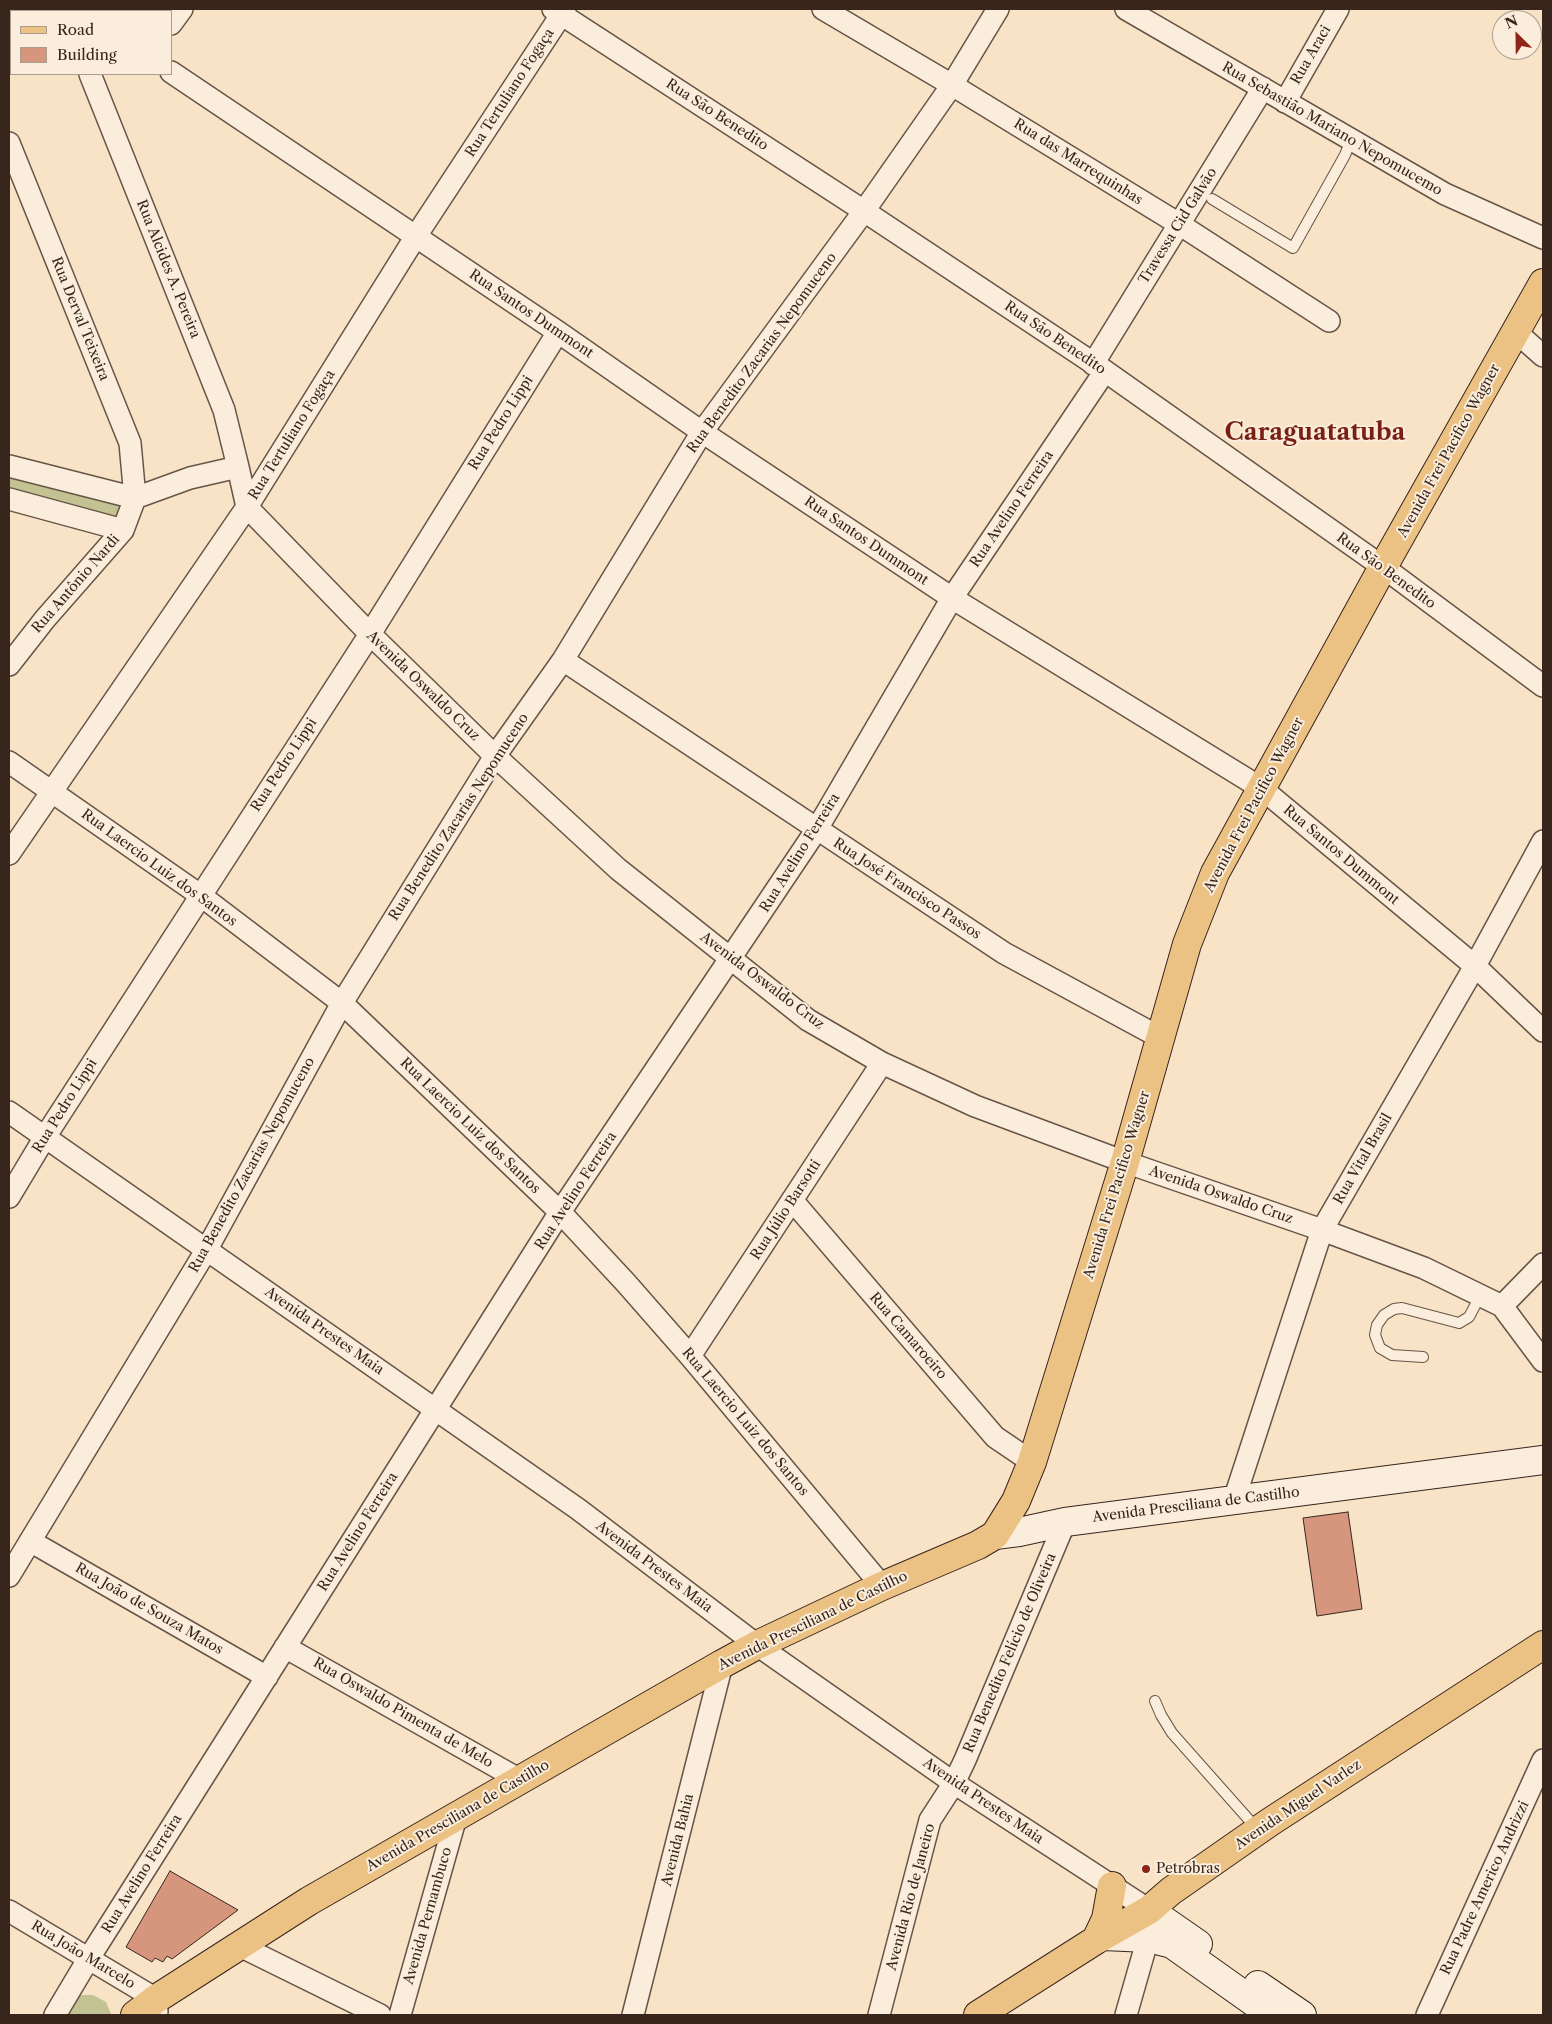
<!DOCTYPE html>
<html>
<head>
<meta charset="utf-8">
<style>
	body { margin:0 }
	#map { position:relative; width:1552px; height:2024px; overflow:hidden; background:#f8e3c7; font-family:"Libre Caslon Text",serif }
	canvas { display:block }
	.frame { position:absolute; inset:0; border:10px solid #38251c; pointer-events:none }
	.legend { position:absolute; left:10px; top:10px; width:162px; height:65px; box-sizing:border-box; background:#faeddb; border:1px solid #ac9d8f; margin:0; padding:6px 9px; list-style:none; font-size:15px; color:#38251c }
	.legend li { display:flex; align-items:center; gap:10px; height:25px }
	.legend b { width:25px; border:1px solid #ac9d8f }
	.north { position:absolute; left:1492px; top:10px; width:50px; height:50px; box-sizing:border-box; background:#faeddb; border:1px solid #ac9d8f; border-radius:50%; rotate:337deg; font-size:14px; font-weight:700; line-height:20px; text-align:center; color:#38251c }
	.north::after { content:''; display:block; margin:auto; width:18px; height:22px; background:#8f2418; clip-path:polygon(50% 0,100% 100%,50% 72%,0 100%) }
</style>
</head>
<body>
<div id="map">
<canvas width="1552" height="2024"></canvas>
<div class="frame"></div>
<ul class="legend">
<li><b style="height:6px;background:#ecc284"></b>Road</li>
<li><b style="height:14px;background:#d6967e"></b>Building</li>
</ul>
<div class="north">N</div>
</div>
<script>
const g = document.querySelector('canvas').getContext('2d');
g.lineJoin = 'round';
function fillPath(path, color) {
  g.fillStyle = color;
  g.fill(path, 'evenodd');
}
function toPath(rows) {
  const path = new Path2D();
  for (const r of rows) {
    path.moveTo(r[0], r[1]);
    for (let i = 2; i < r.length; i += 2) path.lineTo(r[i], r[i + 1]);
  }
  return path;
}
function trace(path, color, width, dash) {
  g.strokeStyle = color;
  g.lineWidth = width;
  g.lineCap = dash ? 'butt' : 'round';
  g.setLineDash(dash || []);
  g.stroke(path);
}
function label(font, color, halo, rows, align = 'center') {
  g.font = font + ' "Libre Caslon Text",serif';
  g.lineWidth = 4;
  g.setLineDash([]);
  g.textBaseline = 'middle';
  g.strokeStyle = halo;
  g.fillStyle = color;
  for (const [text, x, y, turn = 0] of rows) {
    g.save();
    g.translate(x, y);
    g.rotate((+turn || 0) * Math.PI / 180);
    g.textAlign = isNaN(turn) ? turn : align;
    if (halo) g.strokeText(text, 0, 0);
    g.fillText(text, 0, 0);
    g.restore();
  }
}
const green = toPath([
	[9,475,123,507,125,519,9,493],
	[79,1995,93,1995,106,2002,111,2014,65,2015]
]);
const building = toPath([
	[1348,1512,1362,1609,1317,1616,1303,1518,1348,1512],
	[170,1871,238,1910,172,1959,167,1956,163,1962,155,1958,152,1962,126,1947,170,1871]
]);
const lane = toPath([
	[1212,199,1293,248,1345,155,1351,140],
	[1423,1357,1392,1355,1380,1348,1375,1335,1377,1325,1384,1315,1394,1309,1402,1308,1459,1323,1469,1317,1480,1296],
	[1155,1701,1161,1715,1172,1733,1258,1830]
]);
const street = toPath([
	[64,9,65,11],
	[553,9,864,211,1105,371,1383,567,1543,686],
	[823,9,952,85,1179,224,1329,321],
	[1126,9,1445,194,1543,238],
	[171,24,182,9],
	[171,72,558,332,702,432,952,598,1261,788,1475,966,1543,1031],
	[90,74,224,410,238,467],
	[1285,102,1338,9],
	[9,143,130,443,135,498,123,530,45,619,9,665],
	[1516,332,1543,356],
	[1093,364,1263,88],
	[9,466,135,498],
	[135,498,190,478,238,467,247,507,370,634,495,756,618,869,808,1020,882,1063,975,1106,1125,1162,1322,1230,1424,1268,1502,1306,1543,1361],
	[9,499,123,530],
	[563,660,1004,953,1161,1038],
	[9,762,200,895,342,1003,560,1212,626,1283,690,1356,882,1586],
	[9,854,247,507,416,236,565,9],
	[9,1112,578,1509,757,1645,954,1783,1149,1910],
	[9,1197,45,1137,370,634,558,332],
	[792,1200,995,1437,1032,1462],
	[1502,1306,1543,1264],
	[690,1356,882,1063],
	[1234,1500,1322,1230,1475,966,1543,841],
	[30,1541,267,1677],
	[9,1576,207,1249,342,1003,495,756,563,660,702,432,864,211,952,85,998,9],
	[285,1647,520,1780],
	[9,1911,156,1999,157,2012],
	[240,1946,380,2015],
	[55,2015,89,1958,560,1212,817,829,952,598,1105,371],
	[400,2015,456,1817],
	[633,2015,722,1664],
	[879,2015,930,1820,954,1783,965,1760,1065,1522],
	[1126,2015,1148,1938],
	[1427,2015,1543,1760]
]);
const secondary = toPath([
	[995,1535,1019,1532,1065,1522,1543,1460],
	[1149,1910,1198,1944],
	[1103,1936,1148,1938,1172,1944,1272,2015],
	[1258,1985,1302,2015]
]);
const primary = toPath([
	[1096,1940,1106,1919,1112,1886],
	[135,2015,156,1999,309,1901,722,1664,757,1645,882,1586,978,1545,995,1535,1016,1501,1032,1462,1125,1162,1187,944,1215,873,1383,567,1543,283],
	[978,2015,1096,1940,1149,1910,1171,1891,1270,1822,1543,1645]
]);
const markers = [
	[1146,1869,5,"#8f2418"]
];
const streetNames = [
	["Rua Araci",1311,55,-60],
	["Rua Tertuliano Fogaça",510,93,-57],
	["Rua São Benedito",717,115,33],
	["Rua Sebastião Mariano Nepomucemo",1332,129,30],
	["Rua das Marrequinhas",1078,162,32],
	["Travessa Cid Galvão",1178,226,-58],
	["Rua Alcides A. Pereira",168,269,68],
	["Rua Santos Dummont",531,314,34],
	["Rua Derval Teixeira",80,319,68],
	["Rua São Benedito",1055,338,34],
	["Rua Benedito Zacarias Nepomuceno",762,353,-54],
	["Rua Pedro Lippi",501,423,-58],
	["Rua Tertuliano Fogaça",292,435,-58],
	["Avenida Frei Pacifico Wagner",1449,451,-61],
	["Rua Avelino Ferreira",1012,509,-56],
	["Rua Santos Dummont",866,541,34],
	["Rua São Benedito",1386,571,36],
	["Rua Antônio Nardi",76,584,-49],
	["Avenida Oswaldo Cruz",423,686,44],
	["Rua Pedro Lippi",284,765,-57],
	["Avenida Frei Pacifico Wagner",1254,805,-62],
	["Rua Benedito Zacarias Nepomuceno",459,817,-57],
	["Rua Avelino Ferreira",800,853,-58],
	["Rua Santos Dummont",1341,855,40],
	["Rua Laercio Luiz dos Santos",159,868,36],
	["Rua José Francisco Passos",907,889,33],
	["Avenida Oswaldo Cruz",762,981,37],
	["Rua Pedro Lippi",65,1106,-58],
	["Rua Laercio Luiz dos Santos",470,1126,44],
	["Rua Vital Brasil",1363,1159,-60],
	["Rua Benedito Zacarias Nepomuceno",252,1165,-61],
	["Avenida Frei Pacifico Wagner",1117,1185,-73],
	["Rua Avelino Ferreira",576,1191,-57],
	["Avenida Oswaldo Cruz",1221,1195,19],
	["Rua Júlio Barsotti",786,1210,-57],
	["Avenida Prestes Maia",324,1331,35],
	["Rua Camaroeiro",908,1336,49],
	["Rua Laercio Luiz dos Santos",745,1422,50],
	["Avenida Presciliana de Castilho",1196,1505,-7],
	["Rua Avelino Ferreira",358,1532,-58],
	["Avenida Prestes Maia",654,1567,37],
	["Rua João de Souza Matos",149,1609,30],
	["Avenida Presciliana de Castilho",813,1621,-26],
	["Rua Benedito Felício de Oliveira",1010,1653,-67],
	["Rua Oswaldo Pimenta de Melo",403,1713,30],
	["Avenida Prestes Maia",983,1801,34],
	["Avenida Miguel Varlez",1298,1805,-34],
	["Avenida Presciliana de Castilho",458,1816,-30],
	["Avenida Bahia",678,1840,-76],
	["Rua Avelino Ferreira",142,1874,-58],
	["Rua Padre Americo Andrizzi",1485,1888,-65],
	["Avenida Rio de Janeiro",911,1897,-75],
	["Avenida Pernambuco",428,1916,-74],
	["Rua João Marcelo",83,1955,31]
];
const poiNames = [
	["Petrobras",1156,1869]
];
const townNames = [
	["Caraguatatuba",1315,433]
];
fillPath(green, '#c3c292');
fillPath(building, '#d6967e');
trace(building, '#38251c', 1);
trace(lane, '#685447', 12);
trace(street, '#685447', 24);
trace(secondary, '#38251c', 30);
trace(primary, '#38251c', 30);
trace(lane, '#faeddb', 10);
trace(street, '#faeddb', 21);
trace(secondary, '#faeddb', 28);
trace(primary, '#ecc284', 28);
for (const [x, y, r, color] of markers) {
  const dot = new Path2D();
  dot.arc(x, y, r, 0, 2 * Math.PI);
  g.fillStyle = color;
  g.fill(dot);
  trace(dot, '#faeddb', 2);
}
label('14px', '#38251c', '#faeddb', streetNames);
label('14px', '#38251c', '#faeddb', poiNames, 'left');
label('bold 24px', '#7a1f14', '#faeddb', townNames);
</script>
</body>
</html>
